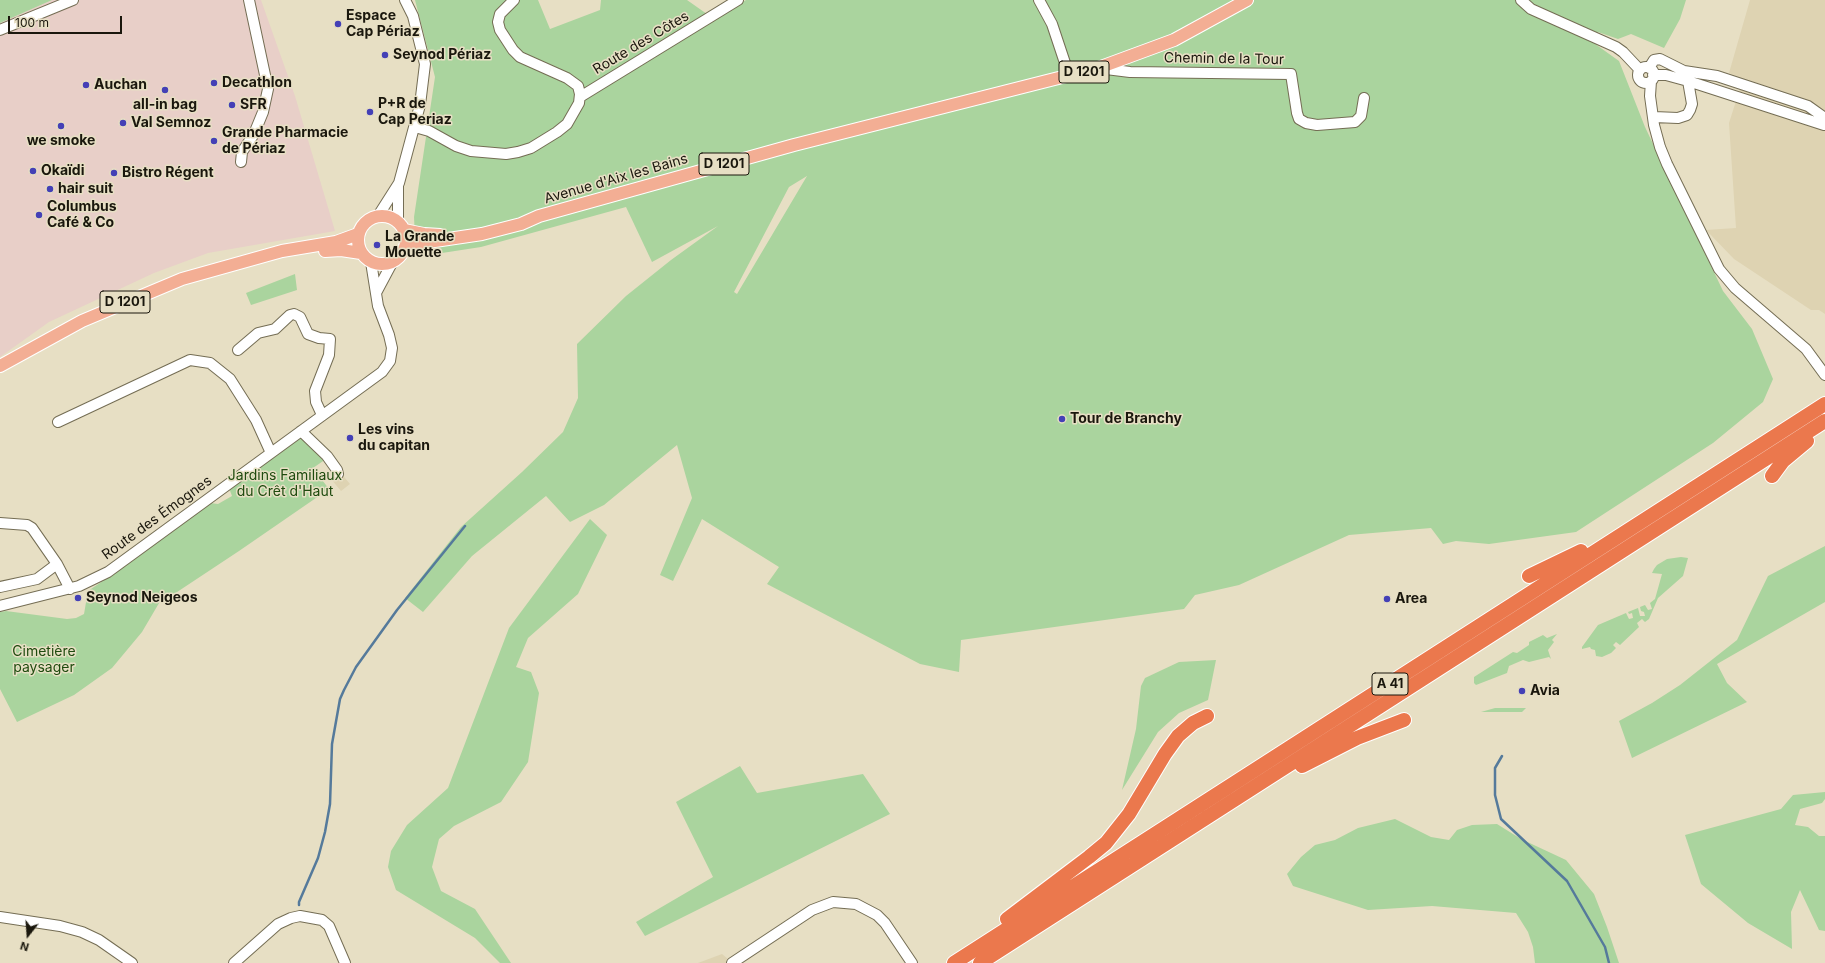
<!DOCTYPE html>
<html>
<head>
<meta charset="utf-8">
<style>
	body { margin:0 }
	#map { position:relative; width:1825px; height:963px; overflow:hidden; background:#e7dfc4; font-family:Inter,sans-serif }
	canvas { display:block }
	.north { position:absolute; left:8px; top:915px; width:40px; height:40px; -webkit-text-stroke:3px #e7dfc4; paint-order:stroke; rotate:197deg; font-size:11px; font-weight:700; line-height:16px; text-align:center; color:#1a170d }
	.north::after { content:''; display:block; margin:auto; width:14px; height:18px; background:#1a170d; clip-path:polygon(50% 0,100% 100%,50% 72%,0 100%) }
	.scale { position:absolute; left:8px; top:16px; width:114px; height:18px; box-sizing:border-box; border:2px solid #1a170d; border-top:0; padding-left:5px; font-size:12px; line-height:14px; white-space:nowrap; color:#1a170d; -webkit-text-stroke:3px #e7dfc4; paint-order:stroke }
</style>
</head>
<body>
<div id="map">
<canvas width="1825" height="963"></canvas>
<div class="north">N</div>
<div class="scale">100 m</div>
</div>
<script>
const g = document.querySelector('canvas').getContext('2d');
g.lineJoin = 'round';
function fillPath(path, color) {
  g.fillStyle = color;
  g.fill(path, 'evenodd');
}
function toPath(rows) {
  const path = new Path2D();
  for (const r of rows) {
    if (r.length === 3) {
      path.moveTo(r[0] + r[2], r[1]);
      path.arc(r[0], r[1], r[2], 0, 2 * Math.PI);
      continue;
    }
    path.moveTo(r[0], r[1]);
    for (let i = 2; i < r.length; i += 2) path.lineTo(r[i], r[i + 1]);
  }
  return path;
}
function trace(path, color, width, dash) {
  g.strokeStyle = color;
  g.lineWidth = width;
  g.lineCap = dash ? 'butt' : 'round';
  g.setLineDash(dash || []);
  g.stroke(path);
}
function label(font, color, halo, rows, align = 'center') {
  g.font = font + ' Inter,sans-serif';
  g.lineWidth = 3;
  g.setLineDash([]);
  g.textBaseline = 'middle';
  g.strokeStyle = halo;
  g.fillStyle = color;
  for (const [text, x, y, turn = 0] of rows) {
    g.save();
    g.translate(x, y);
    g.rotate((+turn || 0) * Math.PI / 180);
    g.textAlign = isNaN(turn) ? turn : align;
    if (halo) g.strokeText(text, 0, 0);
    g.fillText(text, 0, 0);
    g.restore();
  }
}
const commercial = toPath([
	[52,0,261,0,295,96,335,231,208,253,154,273,49,322,0,357,0,23]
]);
const built = toPath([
	[1750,0,1825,0,1825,314,1819,310,1811,310,1734,259,1706,230,1736,228,1729,123,1743,79,1729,73],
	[340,472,350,484,341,491,331,479],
	[722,954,733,963,698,963]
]);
const green = toPath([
	[0,0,52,0,0,23],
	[415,0,538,0,550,29,600,10,601,0,687,0,714,19,746,0,1686,0,1680,19,1664,48,1631,34,1618,39,1598,32,1591,41,1619,61,1645,127,1723,291,1752,329,1773,379,1763,402,1713,443,1576,532,1489,544,1456,541,1443,544,1431,528,1349,535,1239,585,1195,595,1184,609,961,640,959,672,920,664,767,584,779,567,702,519,673,581,660,575,692,498,677,445,604,505,570,522,546,496,472,556,423,612,405,598,461,527,522,472,563,432,578,398,577,344,626,296,671,260,718,226,652,262,626,207,481,247,416,257,414,217,435,77],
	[807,176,737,294,734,292,789,187],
	[295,274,297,290,251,305,246,293],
	[301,437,326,459,313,468,329,489,239,551,165,600,162,598,142,632,112,668,74,695,17,722,0,689,0,612,6,611,67,619,76,618,84,614,88,591,131,562,210,503,218,504,232,496,229,488],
	[590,519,607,535,578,594,528,638,516,667,531,672,539,693,528,762,501,802,454,826,439,839,432,867,441,891,475,909,511,963,500,963,475,938,396,890,388,867,391,851,407,825,448,788,509,628],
	[1825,546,1825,602,1717,664,1727,683,1747,702,1632,758,1619,721,1652,703,1680,685,1737,640,1768,576],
	[1681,557,1688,558,1683,576,1658,598,1649,619,1645,622,1642,619,1637,623,1639,627,1620,645,1616,642,1613,645,1616,648,1611,653,1602,657,1596,656,1595,650,1591,649,1590,647,1582,649,1582,647,1598,625,1626,613,1629,619,1633,618,1632,613,1629,614,1628,612,1638,608,1640,616,1645,616,1644,612,1641,611,1640,607,1645,605,1648,610,1652,609,1650,603,1655,599,1662,574,1652,573,1654,569,1657,565,1667,559],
	[1557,634,1552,640,1554,642,1548,650,1551,659,1549,657,1529,662,1523,660,1509,666,1507,673,1476,685,1474,683,1474,677,1513,652,1517,653,1529,645,1529,642,1543,635,1547,638],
	[1216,660,1208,700,1179,713,1158,732,1122,790,1136,729,1141,686,1145,678,1179,662],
	[1495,708,1526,708,1522,712,1481,712],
	[740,766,757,793,863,774,890,814,645,936,636,922,713,877,676,802],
	[1825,792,1825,799,1822,803,1800,809,1795,825,1808,827,1819,836,1825,836,1825,931,1819,930,1800,890,1791,912,1792,949,1748,923,1701,884,1685,835,1781,809,1793,795],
	[1395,819,1431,837,1449,840,1457,830,1472,825,1497,824,1521,839,1566,860,1594,894,1607,927,1619,963,1535,963,1533,947,1528,932,1516,913,1432,906,1368,910,1293,886,1287,874,1301,857,1315,845,1335,840,1358,828]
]);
const stream = toPath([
	[1502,756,1495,768,1495,795,1501,819,1567,881,1605,947,1609,963],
	[299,905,299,902,318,858,325,832,330,804,332,744,340,699,344,690,356,667,397,610,465,526]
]);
const minor = toPath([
	[1039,0,1052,24,1067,69],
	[1521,0,1531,9,1616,47,1623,52,1640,70],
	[0,30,73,0],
	[1646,75,8],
	[1098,68,1130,72,1291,74,1297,113,1299,119,1306,123,1317,125,1355,122,1361,116,1364,98],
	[1649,68,1654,60,1660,59,1684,71,1717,76,1808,106,1825,118],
	[1653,75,1666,75,1688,81,1824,125],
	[1651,81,1650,96,1654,125,1660,147,1667,164,1719,269,1735,288,1806,349,1825,375],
	[580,97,738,0],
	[1654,117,1678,118,1687,115,1690,110,1692,104,1688,81],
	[415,127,429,131,456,146,471,151,506,154,518,152,531,148,557,132,567,124,579,103,580,94,578,86,567,78,520,57,513,50,500,30,498,22,500,14,514,0],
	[241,162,242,152,254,134,263,112,268,89,249,0],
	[378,216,399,183,420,105,425,64,413,16,405,0],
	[398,222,398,186],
	[376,293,392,263],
	[238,350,258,333,275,329,290,315,294,314,300,317,308,334,319,338,330,339,329,355,315,391,316,402,322,415],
	[58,422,190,360,210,363,230,379,256,420,271,453],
	[301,431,327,456,337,470,338,474],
	[0,523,27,525,32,528,57,564,70,589],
	[0,587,37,579,57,564],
	[0,606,79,586,108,572,382,372,390,361,392,348,389,335,378,306,371,262],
	[0,917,60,926,82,932,99,940,132,963],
	[234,963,278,924,291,918,300,916,322,920,329,926,345,963],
	[732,963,812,910,833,902,856,904,877,915,885,923,912,963]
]);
const major = toPath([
	[382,240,24],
	[404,230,424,234,440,235],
	[404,250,412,245,428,242,482,234,521,224,539,216,794,145,1098,68,1174,40,1247,0],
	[325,251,341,250,361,253],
	[0,366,82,321,182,279,282,251,336,242,358,234]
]);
const highway = toPath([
	[1772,476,1783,461,1807,441],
	[1529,576,1581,551],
	[1302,766,1357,738,1404,720],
	[1007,919,1089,857,1106,843,1129,814,1165,754,1178,736,1193,723,1207,716],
	[954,963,1825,404],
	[980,963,1825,421]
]);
const markers = [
	[338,24,4,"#4440b6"],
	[385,55,4,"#4440b6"],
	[214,83,4,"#4440b6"],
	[86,85,4,"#4440b6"],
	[165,90,4,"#4440b6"],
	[232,105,4,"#4440b6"],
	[370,112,4,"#4440b6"],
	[123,123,4,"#4440b6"],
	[61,126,4,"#4440b6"],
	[214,141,4,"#4440b6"],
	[33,171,4,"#4440b6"],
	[114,173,4,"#4440b6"],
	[50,189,4,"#4440b6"],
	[39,215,4,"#4440b6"],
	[377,245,4,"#4440b6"],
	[1062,419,4,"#4440b6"],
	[350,438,4,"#4440b6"],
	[78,598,4,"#4440b6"],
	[1387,599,4,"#4440b6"],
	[1522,691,4,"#4440b6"]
];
const shields = [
	[1084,72,50],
	[724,164,50],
	[125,302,50],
	[1390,684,36]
];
const shieldNames = [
	["D 1201",1084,72],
	["D 1201",724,164],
	["D 1201",125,302],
	["A 41",1390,684]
];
const poiNames = [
	["Espace",346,16],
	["Cap Périaz",346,32],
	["Seynod Périaz",393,55],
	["Decathlon",222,83],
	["Auchan",94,85],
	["P+R de",378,104],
	["Cap Periaz",378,120],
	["all-in bag",165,105,"center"],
	["SFR",240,105],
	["Val Semnoz",131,123],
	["Grande Pharmacie",222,133],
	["de Périaz",222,149],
	["we smoke",61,141,"center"],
	["Okaïdi",41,171],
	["Bistro Régent",122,173],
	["hair suit",58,189],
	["Columbus",47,207],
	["Café & Co",47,223],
	["La Grande",385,237],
	["Mouette",385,253],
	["Tour de Branchy",1070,419],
	["Les vins",358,430],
	["du capitan",358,446],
	["Seynod Neigeos",86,598],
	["Area",1395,599],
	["Avia",1530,691]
];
const streetNames = [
	["Route des Côtes",641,43,-31],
	["Chemin de la Tour",1224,59,1],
	["Avenue d'Aix les Bains",616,179,-16],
	["Route des Émognes",157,518,-36]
];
const parkNames = [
	["Jardins Familiaux",285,476],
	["du Crêt d'Haut",285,492],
	["Cimetière",44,652],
	["paysager",44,668]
];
fillPath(commercial, '#e8cfc8');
fillPath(built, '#ded3b2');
fillPath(green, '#aad49e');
trace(stream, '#557a9b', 2.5);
trace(minor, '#746d54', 12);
trace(major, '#fff', 14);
trace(highway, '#fff', 16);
trace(minor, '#fff', 10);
trace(major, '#f3ae94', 12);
trace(highway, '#eb784d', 14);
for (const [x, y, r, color] of markers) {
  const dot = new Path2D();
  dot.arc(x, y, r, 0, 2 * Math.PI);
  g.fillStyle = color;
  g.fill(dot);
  trace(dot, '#e7dfc4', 1.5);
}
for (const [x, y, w] of shields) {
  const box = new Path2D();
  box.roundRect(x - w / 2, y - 11, w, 22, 3);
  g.fillStyle = '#e7dfc4';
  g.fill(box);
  trace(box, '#1a170d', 1);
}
label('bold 13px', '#1a170d', null, shieldNames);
label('bold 14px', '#1a170d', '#e7dfc4', poiNames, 'left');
label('14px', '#1a170d', '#e7dfc4', streetNames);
label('14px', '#1f4b0f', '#e7dfc4', parkNames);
</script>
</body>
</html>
